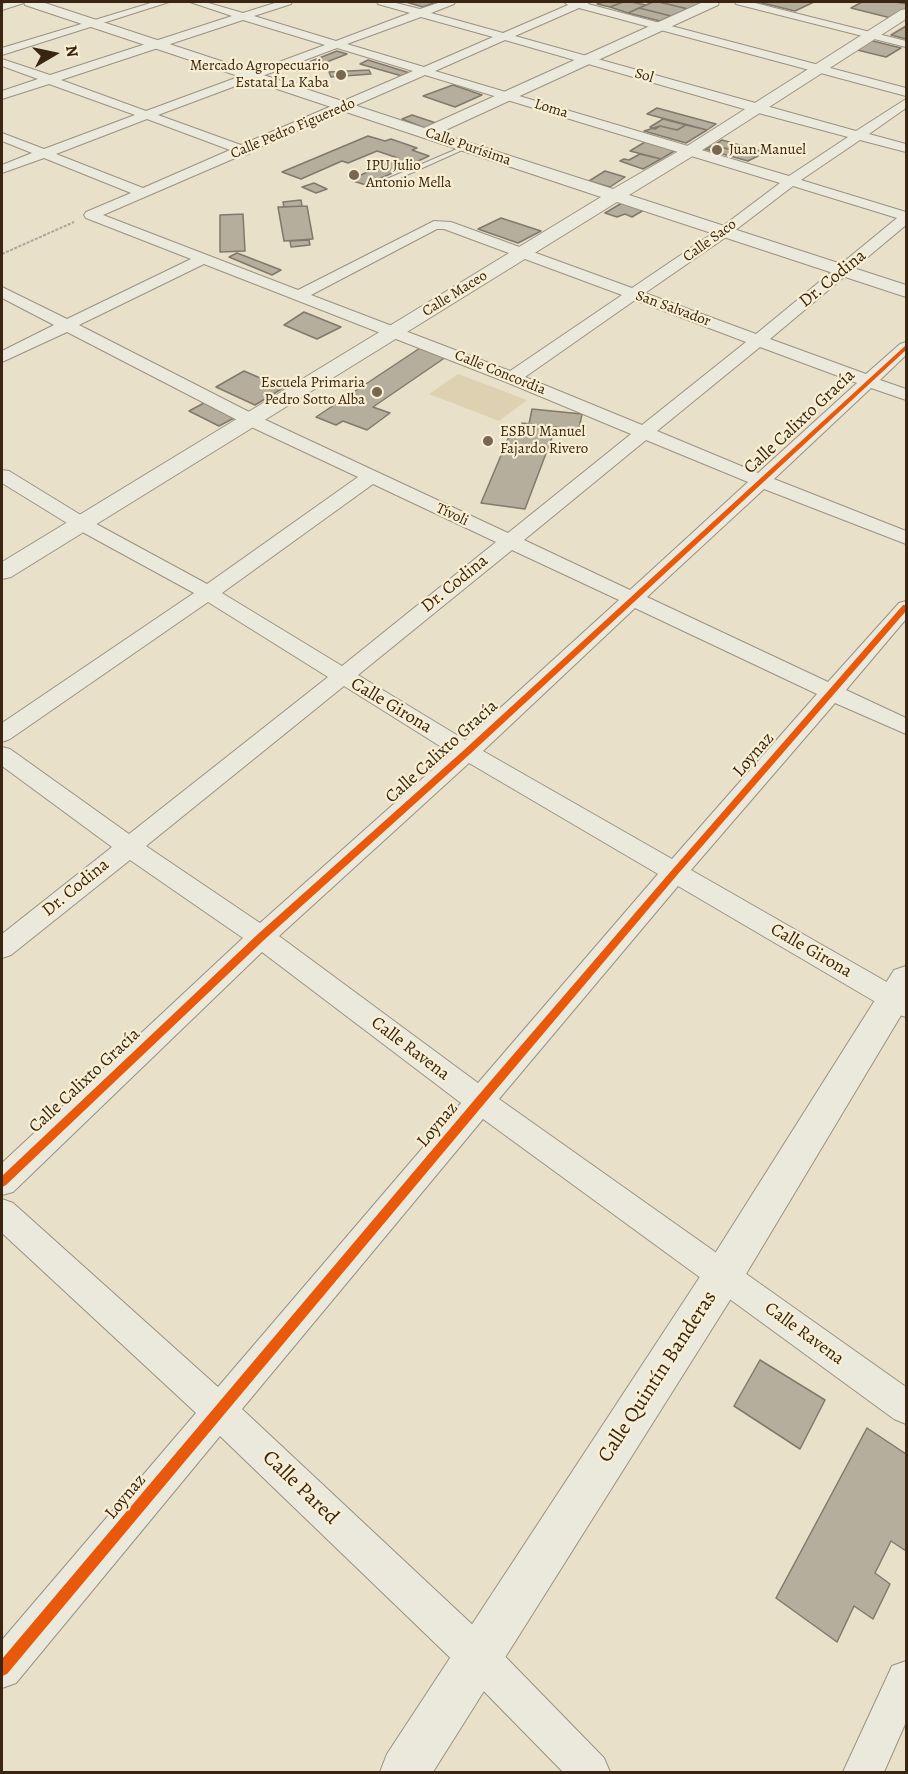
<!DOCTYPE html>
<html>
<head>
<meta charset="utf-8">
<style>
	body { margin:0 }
	#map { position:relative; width:908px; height:1774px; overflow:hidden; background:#e8e0c8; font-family:Alegreya,serif }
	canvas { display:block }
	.frame { position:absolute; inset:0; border:3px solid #392512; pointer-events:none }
	.north { position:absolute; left:24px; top:24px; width:60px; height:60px; -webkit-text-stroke:4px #f8efd3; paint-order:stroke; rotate:81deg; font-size:16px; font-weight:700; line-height:24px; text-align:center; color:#392512 }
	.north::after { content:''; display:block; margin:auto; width:21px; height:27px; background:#392512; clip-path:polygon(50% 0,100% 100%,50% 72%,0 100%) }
</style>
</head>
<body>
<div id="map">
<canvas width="908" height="1774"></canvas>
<div class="frame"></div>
<div class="north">N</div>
</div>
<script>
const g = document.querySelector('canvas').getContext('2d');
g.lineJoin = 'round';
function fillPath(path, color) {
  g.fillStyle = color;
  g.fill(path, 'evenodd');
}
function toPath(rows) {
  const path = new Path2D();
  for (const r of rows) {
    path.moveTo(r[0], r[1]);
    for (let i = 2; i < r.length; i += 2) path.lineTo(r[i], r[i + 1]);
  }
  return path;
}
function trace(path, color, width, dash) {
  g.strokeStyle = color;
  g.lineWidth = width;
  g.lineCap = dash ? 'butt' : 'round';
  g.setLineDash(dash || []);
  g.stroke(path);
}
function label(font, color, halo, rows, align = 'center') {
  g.font = font + ' Alegreya,serif';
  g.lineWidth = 4.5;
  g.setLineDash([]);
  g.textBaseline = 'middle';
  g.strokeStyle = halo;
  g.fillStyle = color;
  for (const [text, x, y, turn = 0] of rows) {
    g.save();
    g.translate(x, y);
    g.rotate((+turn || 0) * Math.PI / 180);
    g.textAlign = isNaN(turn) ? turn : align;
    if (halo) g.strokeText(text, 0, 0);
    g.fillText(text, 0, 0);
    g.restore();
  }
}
const green = toPath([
	[458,374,527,400,499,421,429,394]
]);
const building = toPath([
	[406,2,436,2,423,7,406,2],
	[603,2,623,2,610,7,597,4,603,2],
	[623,2,631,2,646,5,628,13,610,7,623,2],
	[653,2,659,2,688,9,671,16,639,8,653,2],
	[659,2,705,2,688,9,659,2],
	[758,2,814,2,795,11,758,2],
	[862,2,895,2,906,4,906,10,891,18,851,8,862,2],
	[639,8,671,16,660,21,628,13,639,8],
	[906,26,906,39,891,35,906,26],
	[865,39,901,48,886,57,849,48,865,39],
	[337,51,347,54,319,65,309,62,337,51],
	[368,60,410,73,402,76,360,64,368,60],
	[305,63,313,66,298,71,290,69,305,63],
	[369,70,371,74,331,77,329,72,369,70],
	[453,85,482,95,455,107,423,96,453,85],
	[657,108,716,124,707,130,647,114,657,108],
	[412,115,436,123,425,128,402,119,412,115],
	[663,119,686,125,677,130,660,126,655,129,650,127,663,119],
	[686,125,707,130,686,143,644,131,660,126,677,130,686,125],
	[368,136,385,141,391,139,417,148,412,150,429,156,366,185,350,180,398,158,377,151,348,163,342,161,301,179,282,172,368,136],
	[722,140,764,152,756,157,714,145,722,140],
	[645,142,676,150,661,159,630,151,645,142],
	[714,145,756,157,748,161,705,149,714,145],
	[640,154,661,159,643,169,620,161,624,159,629,160,640,154],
	[605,171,625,177,610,187,589,181,605,171],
	[314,183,327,189,316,193,302,187,314,183],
	[301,200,302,206,284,207,283,202,301,200],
	[622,203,644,210,632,217,625,214,617,217,605,213,622,203],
	[307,206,313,239,284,241,278,207,307,206],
	[243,214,245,251,220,252,220,215,243,214],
	[501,218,541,231,518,243,478,229,501,218],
	[309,240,310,245,291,247,290,241,309,240],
	[237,253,281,270,272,275,229,257,237,253],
	[304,312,341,327,317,339,284,325,304,312],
	[420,348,446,357,373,407,390,413,367,430,343,421,336,425,316,417,420,348],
	[244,371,283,388,255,405,216,387,244,371],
	[204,403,234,418,219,426,189,411,204,403],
	[532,409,582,414,578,433,555,431,556,427,529,424,532,409],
	[522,423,556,427,525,509,481,503,510,434,518,435,522,423],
	[760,1360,825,1400,800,1449,734,1406,760,1360],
	[867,1428,906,1454,906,1551,891,1541,875,1573,890,1584,873,1619,854,1606,837,1642,776,1598,867,1428]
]);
const path = toPath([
	[2,254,74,222]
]);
const service = toPath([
	[464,146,469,147,389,183,382,181,464,146]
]);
const minor = toPath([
	[11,2,27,2,2,10,2,4,11,2],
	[154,2,169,2,2,55,2,48,154,2],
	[190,2,205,2,243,13,278,2,292,2,291,4,254,16,336,41,410,13,378,4,377,2,392,2,420,9,441,2,455,2,454,4,431,13,503,33,568,5,564,2,589,2,588,4,906,88,906,96,579,8,515,36,856,131,906,99,906,108,869,134,906,144,906,152,860,140,801,180,906,212,906,225,770,339,866,374,900,344,906,342,906,355,880,380,906,389,906,400,871,388,774,479,906,531,906,544,764,489,647,597,828,682,899,603,906,601,906,619,846,690,906,718,906,734,835,703,691,870,906,993,906,1017,896,1014,678,886,499,1099,906,1387,906,1424,894,1419,483,1119,242,1409,492,1643,604,1758,610,1772,563,1772,464,1671,220,1436,16,1683,2,1688,2,1640,196,1413,2,1233,2,1199,13,1203,218,1387,461,1103,262,952,13,1192,2,1195,2,1163,243,938,130,860,11,955,2,958,2,934,112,847,2,766,2,747,10,749,129,834,328,677,208,602,10,739,2,742,2,723,194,593,75,528,2,483,2,470,9,471,89,520,207,584,358,477,245,424,67,332,2,362,2,351,54,325,2,298,2,287,67,319,191,259,86,218,84,215,86,212,131,193,44,158,2,173,2,165,32,153,2,141,2,133,44,149,135,115,49,84,2,99,2,91,38,79,2,66,2,59,50,75,232,16,190,2],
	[421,17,493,37,424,67,347,44,421,17],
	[243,20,325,45,146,111,61,80,243,20],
	[505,40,751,111,848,137,789,176,435,71,505,40],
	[337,48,413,71,241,145,158,115,337,48],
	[425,75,780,183,719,229,632,288,451,222,434,221,298,290,103,215,242,155,249,154,251,151,425,75],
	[147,119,230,150,143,188,56,154,147,119],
	[793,186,897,218,756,334,645,293,729,235,793,186],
	[437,229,444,229,622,295,510,371,311,295,437,229],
	[204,264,506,382,631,434,508,533,257,416,79,325,204,264],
	[635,300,746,342,642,425,525,377,635,300],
	[760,347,857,383,758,473,657,431,760,347],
	[646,440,748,482,630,590,524,540,646,440],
	[373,484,496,542,342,666,222,593,373,484],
	[512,550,619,600,465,740,358,675,512,550],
	[635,608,817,694,672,859,483,751,635,608],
	[344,686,451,753,260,923,146,846,344,686],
	[469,763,658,874,478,1083,279,936,469,763],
	[735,2,751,2,906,41,906,47,736,4,735,2],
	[906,1661,906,1722,884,1772,843,1772,892,1666,906,1661]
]);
const tertiary = toPath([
	[24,2,42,2,424,128,703,2,719,2,718,5,439,133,613,189,684,148,901,10,906,9,906,19,696,154,629,195,906,285,906,297,617,202,11,577,2,579,2,562,601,197,25,5,24,2],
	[906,966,906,1007,737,1289,433,1772,380,1772,387,1754,709,1263,894,970,906,966]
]);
const cycleway = toPath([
	[906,345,906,350,470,754,264,940,6,1185,2,1187,2,1176,258,934,464,750,906,345],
	[903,605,906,605,906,611,678,874,484,1104,7,1674,2,1676,2,1659,476,1098,672,870,903,605]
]);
const markers = [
	[341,75,6,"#766652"],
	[717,150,6,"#766652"],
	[354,175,6,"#766652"],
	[377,392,6,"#766652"],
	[488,441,6,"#766652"]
];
const farPoinames = [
	["Mercado Agropecuario",329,66,"right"],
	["Estatal La Kaba",329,83,"right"],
	["Juan Manuel",729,150],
	["IPU Julio",366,166],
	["Antonio Mella",366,183],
	["Escuela Primaria",365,383,"right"],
	["Pedro Sotto Alba",365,400,"right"],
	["ESBU Manuel",500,432],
	["Fajardo Rivero",500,449]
];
const farStreetnames = [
	["Sol",644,76,16],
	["Loma",551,109,17],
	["Calle Pedro Figueredo",293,129,-23],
	["Calle Purísima",468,147,19],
	["Calle Saco",710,241,-36],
	["Calle Maceo",455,294,-32],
	["San Salvador",673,309,20],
	["Calle Concordia",500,373,22],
	["Tívoli",452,515,25]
];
const streetNames = [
	["Dr. Codina",833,279,-39],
	["Calle Calixto Gracía",800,422,-43],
	["Dr. Codina",455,584,-39],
	["Calle Girona",391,706,31],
	["Calle Calixto Gracía",442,752,-42],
	["Loynaz",754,755,-49],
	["Dr. Codina",76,888,-39],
	["Calle Girona",811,951,30],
	["Calle Ravena",410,1049,37],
	["Calle Calixto Gracía",85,1081,-43],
	["Loynaz",438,1125,-50],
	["Calle Ravena",804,1334,36],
	["Loynaz",126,1497,-50]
];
const nearStreetnames = [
	["Calle Quintín Banderas",658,1377,-57],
	["Calle Pared",300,1488,44]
];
fillPath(green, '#ded1b1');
fillPath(building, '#b5ae9d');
trace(building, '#81796b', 1.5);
trace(service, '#9a9283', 2);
trace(minor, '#9a9283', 2);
trace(tertiary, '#9a9283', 2);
trace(path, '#aba59a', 2, [3, 1.5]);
fillPath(service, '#ebe8dc');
fillPath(minor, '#ebe8dc');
fillPath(tertiary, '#ebe8dc');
fillPath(cycleway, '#e8590c');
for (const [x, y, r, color] of markers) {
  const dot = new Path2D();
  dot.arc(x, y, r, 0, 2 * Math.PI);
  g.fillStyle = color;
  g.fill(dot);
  trace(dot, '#f8efd3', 2);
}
label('15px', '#392512', '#f8efd3', farPoinames, 'left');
label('15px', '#392512', '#f8efd3', farStreetnames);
label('18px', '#392512', '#f8efd3', streetNames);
label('21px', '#392512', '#f8efd3', nearStreetnames);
</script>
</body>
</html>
